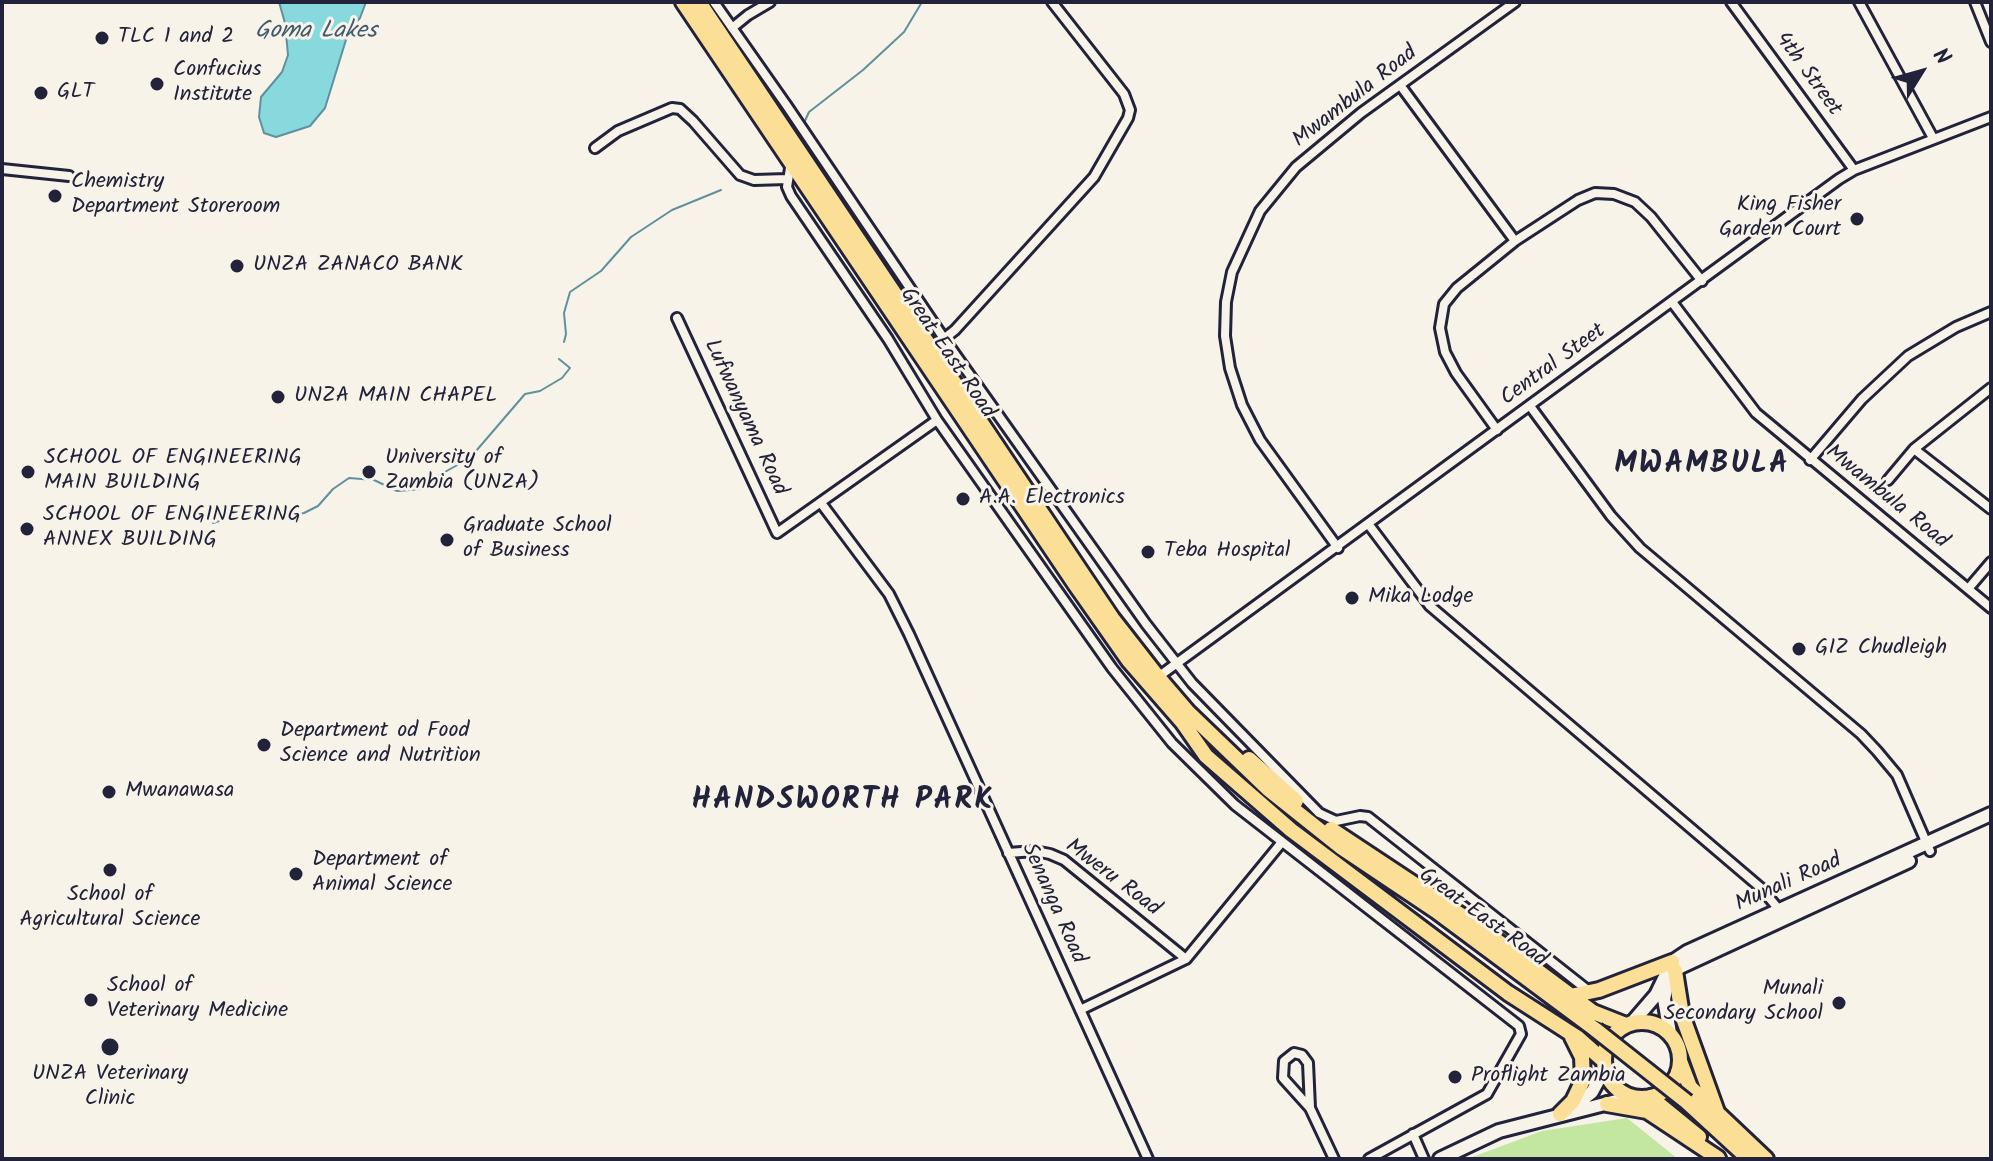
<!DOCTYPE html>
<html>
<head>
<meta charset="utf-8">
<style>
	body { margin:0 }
	#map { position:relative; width:1993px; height:1161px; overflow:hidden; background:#f7f3e8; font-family:Kalam,sans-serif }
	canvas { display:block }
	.frame { position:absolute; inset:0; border:4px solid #22223b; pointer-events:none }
	.north { position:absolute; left:1881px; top:32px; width:80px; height:80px; -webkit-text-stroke:6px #f7f3e8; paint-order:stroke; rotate:53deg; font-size:22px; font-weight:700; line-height:32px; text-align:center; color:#22223b }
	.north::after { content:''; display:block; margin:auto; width:28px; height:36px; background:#22223b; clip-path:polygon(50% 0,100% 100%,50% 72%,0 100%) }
</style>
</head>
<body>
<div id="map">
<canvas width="1993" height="1161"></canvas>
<div class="frame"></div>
<div class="north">N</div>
</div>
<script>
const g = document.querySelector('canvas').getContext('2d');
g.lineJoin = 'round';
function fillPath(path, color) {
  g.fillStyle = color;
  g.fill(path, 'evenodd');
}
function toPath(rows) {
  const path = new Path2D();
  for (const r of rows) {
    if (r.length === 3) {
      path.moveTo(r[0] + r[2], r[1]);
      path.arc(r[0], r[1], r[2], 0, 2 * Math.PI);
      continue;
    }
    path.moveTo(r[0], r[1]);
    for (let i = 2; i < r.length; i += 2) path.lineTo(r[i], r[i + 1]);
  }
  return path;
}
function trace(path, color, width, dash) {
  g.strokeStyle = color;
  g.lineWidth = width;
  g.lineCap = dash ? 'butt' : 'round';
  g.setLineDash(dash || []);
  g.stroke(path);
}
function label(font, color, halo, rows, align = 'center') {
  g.font = font + ' Kalam,sans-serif';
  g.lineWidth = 6;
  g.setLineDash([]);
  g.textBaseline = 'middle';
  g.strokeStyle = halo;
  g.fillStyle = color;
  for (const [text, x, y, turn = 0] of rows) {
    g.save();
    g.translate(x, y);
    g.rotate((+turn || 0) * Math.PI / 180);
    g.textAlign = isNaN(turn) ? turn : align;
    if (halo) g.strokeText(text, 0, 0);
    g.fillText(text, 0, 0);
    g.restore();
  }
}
const green = toPath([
	[1627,1118,1678,1159,1467,1159,1542,1131]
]);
const water = toPath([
	[279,2,366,2,360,18,349,30,325,108,310,126,276,137,264,133,259,117,261,97,282,72,288,55,285,23,279,2]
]);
const stream = toPath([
	[804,123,809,112,863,70,904,32,922,2],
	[564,342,566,334,564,313,570,292,601,271,631,237,672,210,721,190],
	[213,523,241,514,281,518,304,513,318,506,333,489,349,478,374,480,397,491,422,489,434,478,470,458,525,394,540,391,562,378,570,368,559,359]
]);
const minor = toPath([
	[714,2,787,106,945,340,1146,624,1192,683,1319,813,1336,821,1360,816,1368,817,1590,992],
	[1731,2,1854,170],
	[1859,2,1933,138],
	[1975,2,1991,42],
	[732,28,748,15,770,2],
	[1400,85,1515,241],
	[595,148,618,131,672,108,680,109,693,121,740,175,754,180,787,179],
	[791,162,787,187,791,196,888,339,937,420,1112,668,1172,743,1235,805,1519,1026,1521,1034,1487,1094,1369,1159],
	[2,169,69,176],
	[1672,302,1756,413,1991,608],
	[677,318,777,533,937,420],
	[931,349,955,330,1094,177,1128,118,1130,110,1124,94,1052,2],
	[1530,406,1611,516,1640,548,1861,734,1877,751,1897,775,1930,851],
	[1497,430,1456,373,1445,352,1440,328,1444,304,1457,288,1515,241,1578,200,1595,193,1614,194,1635,202,1651,217,1702,281],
	[1914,449,1991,509],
	[1810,460,1862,399,1908,356,1956,327,1991,312],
	[1888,480,1914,449,1991,388],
	[821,503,889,594,909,634,1148,1159],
	[1369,525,1430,606,1761,888,1781,912],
	[1338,548,1260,440,1242,405,1230,368,1225,336,1226,302,1232,272,1260,211,1296,167,1361,113,1515,2],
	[1968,589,1991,562],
	[1158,677,1839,179,1854,170,1991,117],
	[1008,853,1035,851,1050,854,1064,860,1186,959],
	[1080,1010,1186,959,1282,842],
	[1310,1108,1308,1063,1302,1055,1294,1053,1284,1061,1283,1078,1310,1108,1334,1159],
	[1413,1134,1424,1159]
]);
const secondary = toPath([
	[1631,1024,1656,995,1672,962,1687,952,1991,814],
	[1670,1033,1664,999,1667,985,1673,973,1680,967,1909,861],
	[1569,1110,1592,1092,1605,1068],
	[1440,1159,1499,1131,1632,1097]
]);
const primary = toPath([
	[683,2,1075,584,1129,661,1183,723,1206,756,1291,830,1508,993,1578,1038,1604,1061],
	[699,2,1112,618,1158,677,1188,712,1268,789,1342,848,1436,911,1596,1030],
	[1249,759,1296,801],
	[1331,829,1476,925,1593,1012,1626,1025],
	[1675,971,1682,1015,1717,1112],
	[1570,996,1599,990,1672,962],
	[1642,1060,38],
	[1680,1061,1690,1087,1766,1159],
	[1650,1097,1699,1137],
	[1687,1102,1749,1159],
	[1607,1104,1647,1111,1718,1158],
	[1560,1114,1573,1101,1583,1080,1582,1057,1572,1037]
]);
const primaryBridge = toPath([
	[1596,1030,1687,1102]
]);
const markers = [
	[102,38,8,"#22223b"],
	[157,84,8,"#22223b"],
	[41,93,8,"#22223b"],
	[55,196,8,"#22223b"],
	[1857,219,8,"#22223b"],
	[237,266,8,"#22223b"],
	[278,397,8,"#22223b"],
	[28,472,8,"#22223b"],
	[369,472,8,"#22223b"],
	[963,499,8,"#22223b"],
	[27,529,8,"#22223b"],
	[447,540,8,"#22223b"],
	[1148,552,8,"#22223b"],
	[1352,598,8,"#22223b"],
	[1799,649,8,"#22223b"],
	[264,745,8,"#22223b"],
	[109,792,8,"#22223b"],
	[110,870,8,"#22223b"],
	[296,874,8,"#22223b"],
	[91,1000,8,"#22223b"],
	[1839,1003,8,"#22223b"],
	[110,1047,10,"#22223b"],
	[1455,1077,8,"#22223b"]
];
const poiNames = [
	["TLC 1 and 2",118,38],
	["Confucius",173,71],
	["Institute",173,96],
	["GLT",57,93],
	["Chemistry",71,183],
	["Department Storeroom",71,208],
	["King Fisher",1841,206,"right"],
	["Garden Court",1841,231,"right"],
	["UNZA ZANACO BANK",253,266],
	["UNZA MAIN CHAPEL",294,397],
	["SCHOOL OF ENGINEERING",44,459],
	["MAIN BUILDING",44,484],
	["University of",385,459],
	["Zambia (UNZA)",385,484],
	["A.A. Electronics",979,499],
	["SCHOOL OF ENGINEERING",43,516],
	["ANNEX BUILDING",43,541],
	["Graduate School",463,527],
	["of Business",463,552],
	["Teba Hospital",1164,552],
	["Mika Lodge",1368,598],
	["GIZ Chudleigh",1815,649],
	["Department od Food",280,732],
	["Science and Nutrition",280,757],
	["Mwanawasa",125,792],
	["Department of",312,861],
	["Animal Science",312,886],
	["School of",110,896,"center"],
	["Agricultural Science",110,921,"center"],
	["School of",107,987],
	["Veterinary Medicine",107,1012],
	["Munali",1823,990,"right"],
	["Secondary School",1823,1015,"right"],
	["UNZA Veterinary",110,1075,"center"],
	["Clinic",110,1100,"center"],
	["Proflight Zambia",1471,1077]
];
const streetNames = [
	["4th Street",1807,75,54],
	["Mwambula Road",1356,98,-38],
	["Great East Road",946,354,56],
	["Central Steet",1554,366,-36],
	["Lufwanyama Road",744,418,65],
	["Mwambula Road",1886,498,39],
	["Mweru Road",1112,879,37],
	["Munali Road",1789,884,-24],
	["Senanga Road",1052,904,66],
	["Great East Road",1482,919,36]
];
const waterNames = [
	["Goma Lakes",316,33]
];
const districtNames = [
	["MWAMBULA",1702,467],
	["HANDSWORTH PARK",843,803]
];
fillPath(green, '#c3e6a0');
fillPath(water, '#87d9de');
trace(water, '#5f909d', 2);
trace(stream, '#5f909d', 2);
trace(minor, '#22223b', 14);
trace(secondary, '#22223b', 18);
trace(primary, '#22223b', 20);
trace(minor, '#f7f3e8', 8);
trace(secondary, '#f7f3e8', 12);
trace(primary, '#fbdf96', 14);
trace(primaryBridge, '#22223b', 20, []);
trace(primaryBridge, '#fbdf96', 14);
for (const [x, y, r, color] of markers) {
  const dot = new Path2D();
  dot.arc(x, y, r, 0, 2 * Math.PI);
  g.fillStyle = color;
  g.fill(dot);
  trace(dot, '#f7f3e8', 3);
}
label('22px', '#22223b', '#f7f3e8', poiNames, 'left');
label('22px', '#22223b', '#f7f3e8', streetNames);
label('italic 24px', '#40596c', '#f7f3e8', waterNames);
g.letterSpacing = '2px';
label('bold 30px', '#22223b', '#f7f3e8', districtNames);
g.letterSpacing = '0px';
</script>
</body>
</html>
